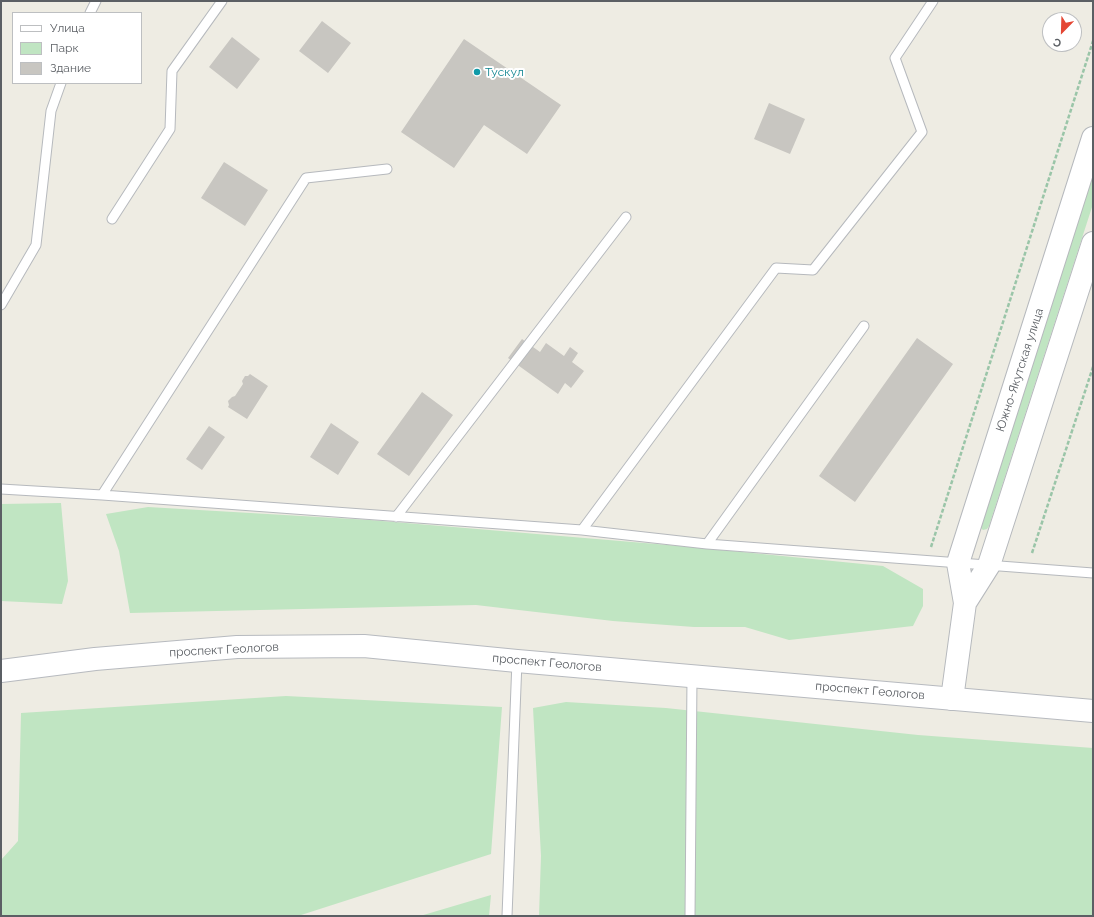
<!DOCTYPE html>
<html>
<head>
<meta charset="utf-8">
<style>
	body { margin:0 }
	#map { position:relative; width:1094px; height:917px; overflow:hidden; background:#eeece3; font-family:Raleway,sans-serif }
	canvas { display:block }
	.frame { position:absolute; inset:0; border:2px solid #5b5f64; pointer-events:none }
	.legend { position:absolute; left:12px; top:12px; width:130px; height:72px; box-sizing:border-box; background:#fff; border:1px solid #bdbfc1; margin:0; padding:5px 7px; list-style:none; font-size:12px; color:#5b5f64 }
	.legend li { display:flex; align-items:center; gap:8px; height:20px }
	.legend b { width:20px; border:1px solid #bdbfc1 }
	.north { position:absolute; left:1042px; top:12px; width:40px; height:40px; box-sizing:border-box; background:#fff; border:1px solid #bdbfc1; border-radius:50%; rotate:203deg; font-size:11px; font-weight:700; line-height:16px; text-align:center; color:#5b5f64 }
	.north::after { content:''; display:block; margin:auto; width:14px; height:18px; background:#e44633; clip-path:polygon(50% 0,100% 100%,50% 72%,0 100%) }
</style>
</head>
<body>
<div id="map">
<canvas width="1094" height="917"></canvas>
<div class="frame"></div>
<ul class="legend">
<li><b style="height:5px;background:#fff"></b>Улица</li>
<li><b style="height:11px;background:#c0e5c2"></b>Парк</li>
<li><b style="height:11px;background:#c8c6c1"></b>Здание</li>
</ul>
<div class="north">С</div>
</div>
<script>
const g = document.querySelector('canvas').getContext('2d');
g.lineJoin = 'round';
function fillPath(path, color) {
  g.fillStyle = color;
  g.fill(path, 'evenodd');
}
function toPath(rows) {
  const path = new Path2D();
  for (const r of rows) {
    path.moveTo(r[0], r[1]);
    for (let i = 2; i < r.length; i += 2) path.lineTo(r[i], r[i + 1]);
  }
  return path;
}
function trace(path, color, width, dash) {
  g.strokeStyle = color;
  g.lineWidth = width;
  g.lineCap = dash ? 'butt' : 'round';
  g.setLineDash(dash || []);
  g.stroke(path);
}
function label(font, color, halo, rows, align = 'center') {
  g.font = font + ' Raleway,sans-serif';
  g.lineWidth = 4;
  g.setLineDash([]);
  g.textBaseline = 'middle';
  g.strokeStyle = halo;
  g.fillStyle = color;
  for (const [text, x, y, turn = 0] of rows) {
    g.save();
    g.translate(x, y);
    g.rotate((+turn || 0) * Math.PI / 180);
    g.textAlign = isNaN(turn) ? turn : align;
    if (halo) g.strokeText(text, 0, 0);
    g.fillText(text, 0, 0);
    g.restore();
  }
}
const green = toPath([
	[1093,171,1093,204,989,526,987,529,983,530,980,527],
	[61,503,68,581,62,604,1,601,1,504],
	[148,507,370,520,692,547,883,566,923,589,923,606,913,626,789,640,745,627,694,627,613,621,476,605,130,613,119,551,106,514],
	[286,696,502,707,491,854,298,916,1,916,1,860,18,841,21,713],
	[566,702,666,708,918,735,1093,748,1093,916,539,916,541,856,533,708],
	[491,895,489,916,420,916]
]);
const building = toPath([
	[322,21,351,43,328,73,299,51],
	[232,37,260,59,237,89,209,67],
	[464,39,561,105,527,154,484,125,454,168,401,132],
	[769,103,805,119,790,154,754,139],
	[224,162,268,190,245,226,201,198],
	[917,338,953,364,855,502,819,476],
	[522,339,540,352,546,343,564,356,570,347,578,353,572,362,584,371,571,388,565,383,558,394,508,358],
	[250,374,268,386,247,419,228,407,229,405,228,401,232,397,235,396,243,384,242,381,245,376,248,376],
	[422,392,453,415,409,476,377,454],
	[331,423,359,442,338,475,310,457],
	[209,426,225,437,202,470,186,459]
]);
const path = toPath([
	[931,547,1093,41],
	[1032,553,1093,367]
]);
const service = toPath([
	[90,13,96,1],
	[112,219,170,129,172,71,222,1],
	[1,305,36,245,51,111,61,83],
	[1,489,102,495,582,530,707,544,1093,573],
	[102,495,306,178,387,169],
	[396,517,626,217],
	[582,530,776,268,813,270,922,132,895,58,933,1],
	[707,544,864,326],
	[507,916,517,661],
	[690,916,692,677]
]);
const tertiary = toPath([
	[965,603,989,565,1093,243],
	[952,699,965,603,958,563,1093,138]
]);
const secondary = toPath([
	[1,671,95,659,237,647,364,646,517,661,1093,711]
]);
const markers = [
	[477,72,4,"#0f9aa8"]
];
const cultureNames = [
	["Тускул",485,72]
];
const streetNames = [
	["Южно-Якутская улица",1020,370,-72],
	["проспект Геологов",224,650,-3],
	["проспект Геологов",547,663,5],
	["проспект Геологов",870,691,5]
];
fillPath(green, '#c0e5c2');
fillPath(building, '#c8c6c1');
trace(service, '#b6b9bd', 11);
trace(tertiary, '#b6b9bd', 24);
trace(secondary, '#b7babf', 24);
trace(path, '#9ac5a8', 2.5, [4, 2]);
trace(service, '#fff', 9);
trace(tertiary, '#fff', 22);
trace(secondary, '#fff', 22);
for (const [x, y, r, color] of markers) {
  const dot = new Path2D();
  dot.arc(x, y, r, 0, 2 * Math.PI);
  g.fillStyle = color;
  g.fill(dot);
  trace(dot, '#fff', 1.5);
}
label('12px', '#0d838f', '#fff', cultureNames, 'left');
label('12px', '#5b5f64', '#fff', streetNames);
</script>
</body>
</html>
